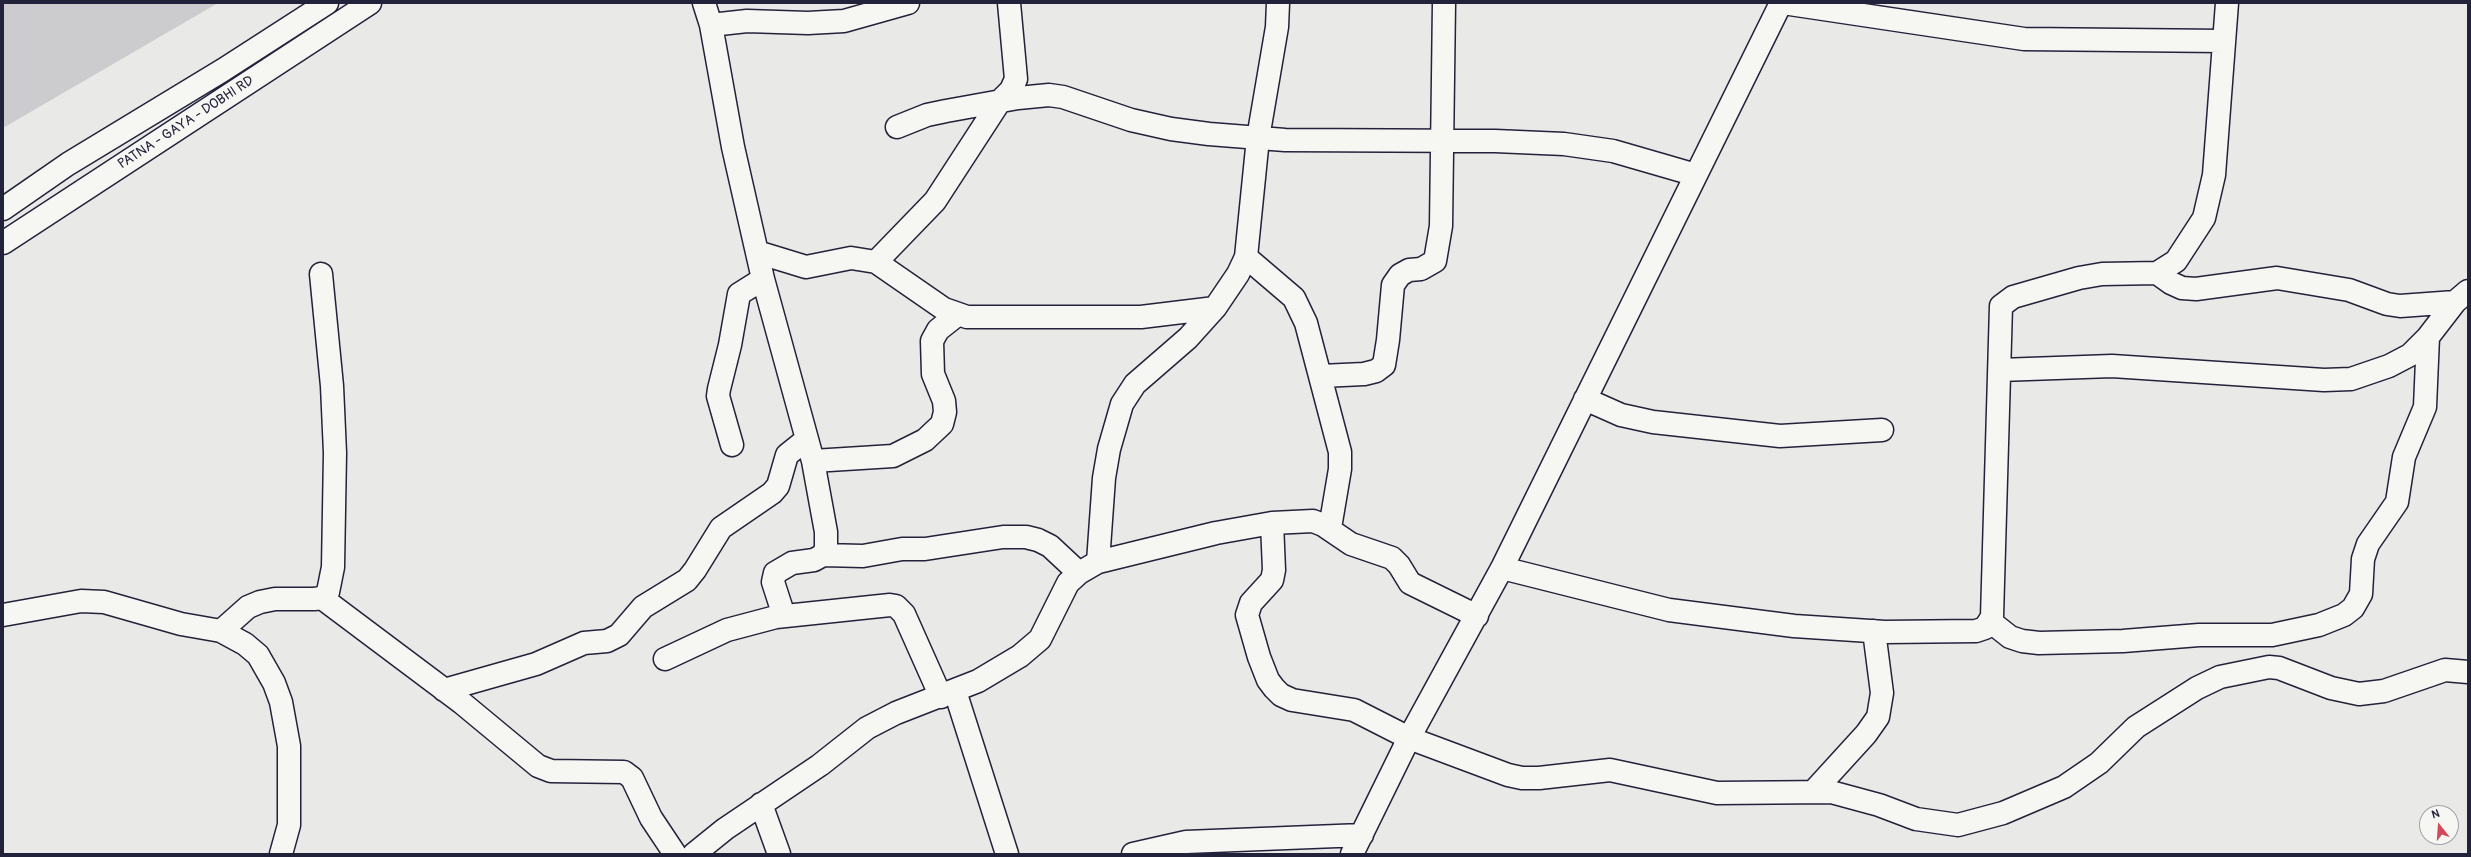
<!DOCTYPE html>
<html>
<head>
<meta charset="utf-8">
<style>
	body { margin:0 }
	#map { position:relative; width:2471px; height:857px; overflow:hidden; background:#e9e9e7; font-family:Pangolin,sans-serif }
	canvas { display:block }
	.frame { position:absolute; inset:0; border:4px solid #22223b; pointer-events:none }
	.north { position:absolute; left:2419px; top:805px; width:40px; height:40px; box-sizing:border-box; background:#f6f6f2; border:1px solid #a1a1a9; border-radius:50%; rotate:343deg; font-size:11px; font-weight:700; line-height:16px; text-align:center; color:#22223b }
	.north::after { content:''; display:block; margin:auto; width:14px; height:18px; background:#d1495b; clip-path:polygon(50% 0,100% 100%,50% 72%,0 100%) }
</style>
</head>
<body>
<div id="map">
<canvas width="2471" height="857"></canvas>
<div class="frame"></div>
<div class="north">N</div>
</div>
<script>
const g = document.querySelector('canvas').getContext('2d');
g.lineJoin = 'round';
function fillPath(path, color) {
  g.fillStyle = color;
  g.fill(path, 'evenodd');
}
function toPath(rows) {
  const path = new Path2D();
  for (const r of rows) {
    path.moveTo(r[0], r[1]);
    for (let i = 2; i < r.length; i += 2) path.lineTo(r[i], r[i + 1]);
  }
  return path;
}
function trace(path, color, width, dash) {
  g.strokeStyle = color;
  g.lineWidth = width;
  g.lineCap = dash ? 'butt' : 'round';
  g.setLineDash(dash || []);
  g.stroke(path);
}
function label(font, color, halo, rows, align = 'center') {
  g.font = font + ' Pangolin,sans-serif';
  g.lineWidth = 3.5;
  g.setLineDash([]);
  g.textBaseline = 'middle';
  g.strokeStyle = halo;
  g.fillStyle = color;
  for (const [text, x, y, turn = 0] of rows) {
    g.save();
    g.translate(x, y);
    g.rotate((+turn || 0) * Math.PI / 180);
    g.textAlign = isNaN(turn) ? turn : align;
    if (halo) g.strokeText(text, 0, 0);
    g.fillText(text, 0, 0);
    g.restore();
  }
}
const green = toPath([
	[3,3,218,3,3,128]
]);
const minor = toPath([
	[704,3,711,25,733,147,763,279,813,461,826,532,826,548,823,555,814,560,792,563,775,573,773,582,784,616],
	[1783,3,2024,39,2223,41],
	[711,25,747,21,808,23,844,21,908,3],
	[897,127,927,115,946,111,1018,98,1049,95,1063,97,1131,120,1171,129,1209,134,1285,140,1495,141,1564,144,1613,151,1696,175],
	[757,252,806,267,851,258,876,262,944,309,967,317,1141,317,1215,308],
	[1246,257,1294,298,1306,323,1340,452,1340,469,1330,528],
	[876,262,935,201,1000,101,1011,90,1016,79,1009,3],
	[2157,273,2171,283,2182,288,2196,289,2277,278,2349,290,2387,304,2400,306,2455,302],
	[2000,370,2112,366,2324,380,2351,379,2389,366,2410,355,2428,337,2455,302,2468,291],
	[1321,376,1364,374,1376,371,1384,365,1388,340,1393,285,1400,275,1409,270,1421,269,1435,261,1441,226,1444,3],
	[1585,399,1621,415,1653,422,1780,436,1882,430],
	[732,445,718,396,719,389,730,345,739,294,763,279],
	[813,461,893,456,925,440,942,424,945,412,944,401,933,374,932,341,938,330,957,315],
	[1272,523,1274,570,1272,580,1251,603,1247,615,1259,657,1268,680,1274,688,1281,695,1292,700,1354,710,1409,738,1508,775,1522,778,1539,778,1610,770,1717,793,1831,792,1879,805,1916,819,1958,825,2003,813,2064,787,2099,763,2136,727,2197,688,2220,677,2269,667,2279,668,2331,688,2359,694,2384,691,2445,670,2468,672],
	[823,555,863,556,902,549,925,549,1003,537,1026,537,1038,540,1050,546,1079,573],
	[1098,562,1104,478,1109,449,1122,404,1135,384,1188,338,1215,308,1238,274,1246,257,1258,138,1277,27,1278,3],
	[1502,568,1669,610,1794,626,1885,632,1976,631,1985,628,1992,617,2001,306,2013,297,2079,278,2102,274,2157,273,2176,261,2204,218,2214,175,2227,3],
	[322,598,462,703,538,766,551,771,624,772,632,778,651,818,675,854],
	[3,615,81,601,104,602,181,624,221,631,245,644,258,655,274,683,281,702,289,746,289,825,281,854],
	[1991,622,2010,637,2022,641,2039,643,2123,641,2199,635,2272,635,2319,625,2344,615,2353,608,2361,594,2363,559,2368,544,2397,502,2404,457,2425,407,2428,337],
	[221,631,248,607,260,602,275,599,314,599,322,598,328,592,333,567,335,453,332,386,321,274],
	[665,659,727,630,776,617,890,605,896,606,904,614,941,697],
	[444,690,536,664,584,643,607,641,619,635,643,607,687,580,695,570,721,528,772,493,778,486,787,455,807,439],
	[955,691,1007,854],
	[1814,791,1866,734,1878,717,1882,693,1874,631],
	[761,804,779,854],
	[694,854,725,829,820,765,867,728,896,713,978,681,1020,656,1040,639,1068,583,1079,573,1098,562,1216,533,1272,523,1313,521,1323,525,1351,544,1392,558,1399,565,1410,583,1477,616],
	[1133,854,1186,842,1362,835],
	[1352,854,1409,738,1502,568,1781,3]
]);
const major = toPath([
	[3,209,68,164,223,70,327,3],
	[3,243,370,3]
]);
const streetNames = [
	["PATNA - GAYA - DOBHI RD",186,123,-33]
];
fillPath(green, '#ccccce');
trace(minor, '#22223b', 25);
trace(major, '#22223b', 25);
trace(minor, '#f6f6f2', 22);
trace(major, '#f6f6f2', 22);
label('14px', '#22223b', '#f6f6f2', streetNames);
</script>
</body>
</html>
